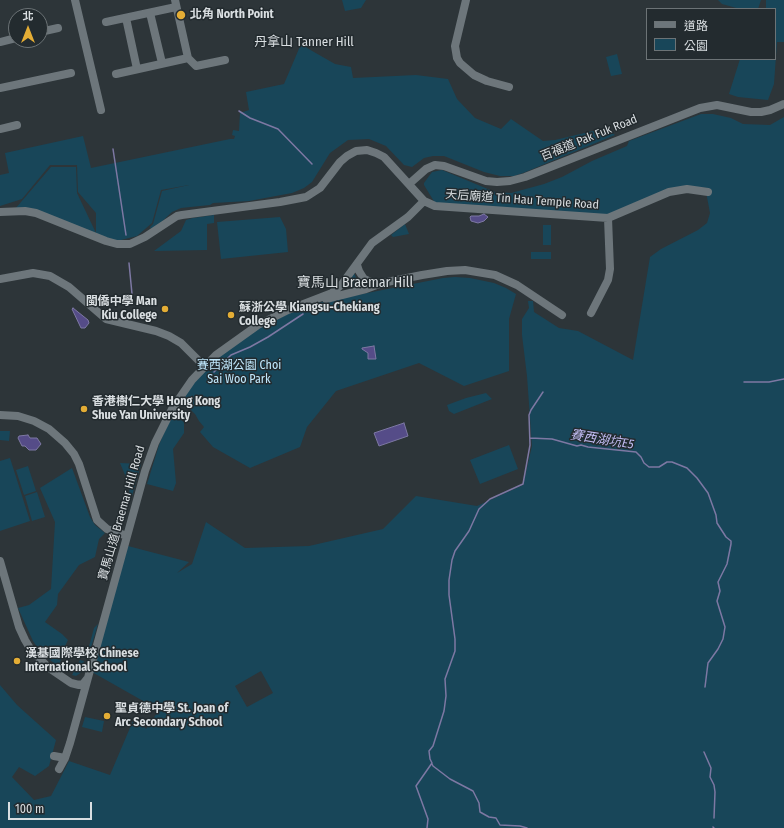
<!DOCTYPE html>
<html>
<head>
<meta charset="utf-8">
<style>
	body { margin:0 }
	#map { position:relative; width:784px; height:828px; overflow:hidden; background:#2d3539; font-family:"Fira Sans Condensed","Noto Sans TC",sans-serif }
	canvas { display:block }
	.legend { position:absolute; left:646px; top:8px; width:130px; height:52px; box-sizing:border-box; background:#232b2f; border:1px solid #6c7376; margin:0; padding:5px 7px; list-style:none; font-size:12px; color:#d9dee1 }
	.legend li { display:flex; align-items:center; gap:8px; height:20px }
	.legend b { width:20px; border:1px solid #6c7376 }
	.north { position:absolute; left:8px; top:8px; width:40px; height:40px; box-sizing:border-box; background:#232b2f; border:1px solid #6c7376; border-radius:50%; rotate:0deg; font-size:11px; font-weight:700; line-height:16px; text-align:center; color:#d9dee1 }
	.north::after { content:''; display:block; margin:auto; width:14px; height:18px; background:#e4ad35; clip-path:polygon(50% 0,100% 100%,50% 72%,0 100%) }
	.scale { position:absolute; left:8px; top:802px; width:84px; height:18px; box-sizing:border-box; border:2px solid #d9dee1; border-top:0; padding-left:5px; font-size:12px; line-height:14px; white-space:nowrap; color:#d9dee1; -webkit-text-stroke:3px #232b2f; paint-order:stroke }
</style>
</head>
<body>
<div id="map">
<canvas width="784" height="828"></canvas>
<ul class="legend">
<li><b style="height:5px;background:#6d767b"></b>道路</li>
<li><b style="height:11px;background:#184659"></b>公園</li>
</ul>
<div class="north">北</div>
<div class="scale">100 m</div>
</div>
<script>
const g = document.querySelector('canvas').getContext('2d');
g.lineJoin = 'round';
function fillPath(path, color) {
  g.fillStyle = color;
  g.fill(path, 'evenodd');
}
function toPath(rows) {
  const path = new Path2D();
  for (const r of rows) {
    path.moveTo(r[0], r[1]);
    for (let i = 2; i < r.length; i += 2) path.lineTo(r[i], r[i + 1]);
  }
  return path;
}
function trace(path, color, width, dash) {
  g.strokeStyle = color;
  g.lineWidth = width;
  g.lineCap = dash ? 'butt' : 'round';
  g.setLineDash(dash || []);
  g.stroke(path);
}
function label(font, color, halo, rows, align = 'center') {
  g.font = font + ' "Fira Sans Condensed","Noto Sans TC",sans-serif';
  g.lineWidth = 3;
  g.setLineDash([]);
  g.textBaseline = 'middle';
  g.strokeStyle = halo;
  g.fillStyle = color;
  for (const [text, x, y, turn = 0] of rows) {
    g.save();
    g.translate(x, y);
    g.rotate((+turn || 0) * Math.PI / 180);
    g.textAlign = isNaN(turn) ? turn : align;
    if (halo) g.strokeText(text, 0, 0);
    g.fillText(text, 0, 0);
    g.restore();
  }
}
const green = toPath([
	[342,0,366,0,361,8,345,11],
	[718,0,761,0,758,9,740,9,722,4],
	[766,0,784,0,784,42,777,42,774,84,768,100,738,97,729,94,740,59,775,59,775,9,766,9],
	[304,37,307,48,335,64,351,67,353,78,416,75,448,79,457,99,475,118,501,129,511,119,543,141,555,140,597,130,611,132,615,135,523,173,514,176,500,176,484,172,444,156,433,156,424,158,412,167,404,165,386,146,369,139,348,140,330,153,312,182,304,188,292,193,249,201,213,203,207,181,213,203,210,205,181,208,172,212,152,231,150,227,153,224,162,191,189,185,161,190,152,223,137,236,117,241,15,209,51,167,76,167,77,193,96,233,96,213,78,192,77,165,50,165,22,199,0,206,0,175,9,173,5,153,83,136,91,168,230,139,234,139,235,136,232,135,233,130,239,131,240,113,249,110,246,92,284,84],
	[617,54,622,74,611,76,606,57],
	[701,114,713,114,731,118,743,124,770,125,784,117,784,828,0,828,0,685,17,705,56,740,49,766,35,776,19,767,12,777,34,800,51,796,69,761,110,775,135,716,146,729,159,710,92,672,128,546,189,562,177,573,192,564,206,522,245,548,309,546,383,529,416,496,477,506,523,485,532,446,527,376,522,335,522,319,529,308,528,301,533,301,534,312,559,328,578,331,633,360,650,257,661,249,698,230,707,223,710,213,707,197,707,188,697,187,607,215,435,203,424,185,424,183,432,172,442,170,495,192,511,193,544,184,562,177,592,161,627,146,629,141],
	[261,671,273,693,247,707,235,686],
	[214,215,214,223,207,224,207,250,154,251,181,231,186,220,193,218],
	[280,217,286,229,288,252,221,259,217,222],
	[405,224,409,234,393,237,391,235],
	[543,225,551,225,551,245,543,245],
	[531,252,551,252,551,259,531,259],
	[354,273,357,280,366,286,350,287,346,283],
	[455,277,470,278,494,283,506,288,516,294,509,319,509,371,464,386,419,363,336,391,307,427,300,447,250,468,213,447,200,432,204,427,199,421,195,414,189,408,186,402,184,394,216,358,267,322,317,303,443,278],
	[486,393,492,399,454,414,449,411,447,405,466,398],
	[172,414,184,422,184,433,173,449,176,483,173,491,147,484,159,445],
	[0,431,10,431,9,441,0,440],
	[509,445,518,469,480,484,470,460],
	[10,458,30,521,0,531,0,461],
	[120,463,141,464,132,496,129,493,130,487],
	[28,466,36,491,24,495,16,470],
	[72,468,90,517,95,525,105,533,99,539,95,557,79,565,58,594,57,605,45,622,62,634,68,640,63,650,59,667,41,653,33,641,18,608,29,605,51,589,55,522,40,488],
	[37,492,45,517,32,521,25,496],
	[98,624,90,651,88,650,94,628],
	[80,660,84,661,81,672,79,674,76,676,72,675],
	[85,717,104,721,102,732,82,727]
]);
const water = toPath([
	[484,214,488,217,484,221,478,223,471,221,470,217,471,216,479,216,484,214],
	[73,308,88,320,89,323,85,328,81,328,72,309,73,308],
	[374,346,376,359,368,359,368,353,362,349,362,348,374,346],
	[404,423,408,436,379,446,374,433,404,423],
	[28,435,30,438,37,438,41,444,36,450,29,450,25,446,22,446,18,438,19,436,28,435]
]);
const stream = toPath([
	[239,111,250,118,278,129,312,164],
	[113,149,126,235],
	[129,263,132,294],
	[214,372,231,355,250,347,268,337,303,314],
	[744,382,769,382,784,379],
	[530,438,552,439,577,446,581,445,588,447,636,452,641,457,644,463,649,467,659,467,667,462,672,462,687,468,697,478,708,493,716,515,717,523,726,537,731,541,731,544,727,564,718,582,720,591,717,601,725,627,723,639,718,649,708,663,705,687],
	[704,752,711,768,710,777,714,785,715,792,714,818],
	[432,764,433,766,450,779,473,791,479,803,480,812,489,817,496,818,500,825,520,826,527,828],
	[713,827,714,828],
	[427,828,428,819,416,786,432,763,430,759,429,751,433,746,444,711,446,696,445,679,455,651,455,639,449,595,449,580,452,560,455,551,469,531,479,509,490,499,523,484,530,445,529,415,531,410,543,392]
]);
const minor = toPath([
	[75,0,101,110],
	[175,0,188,58],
	[466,0,455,46,457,58,460,63,474,75,487,81,509,87],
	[150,13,162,63],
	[126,18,137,69],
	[106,22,176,7],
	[40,32,58,28],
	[0,42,16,38],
	[188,58,196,66,225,60],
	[116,74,188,58],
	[0,88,71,73],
	[0,129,17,125],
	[409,184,426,169,435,165,444,166,486,181,497,182,510,181,525,177,700,108,717,105,751,112,761,112,770,110,784,104],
	[0,212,25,211,36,213,106,241,117,244,130,244,145,237,177,216,182,215,280,202,306,197,320,188,340,162,347,156,356,151,367,150,376,153,384,157,424,201,435,206,608,218,669,192,687,189,708,192],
	[357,265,359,271,364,279,373,283,378,283],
	[0,279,33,273,50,276,69,287,106,319,156,331,169,336,181,343,204,366],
	[326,299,366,289,382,283,422,275,447,271,465,270,495,275,517,285,562,315],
	[591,313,608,280,610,269,608,218],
	[0,415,18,416,34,421,49,429,65,443,74,454,79,464,97,520,107,529,127,536],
	[0,561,19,627,25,640,31,650,49,668,71,683,79,685,83,684,87,679],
	[54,756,65,758],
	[59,769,65,758,70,743,145,471,155,443,172,409,192,380,216,355,258,325,288,310,332,293,342,284,372,243,408,217,424,201]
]);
const markers = [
	[181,15,5,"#e4ad35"],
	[165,309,4,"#e4ad35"],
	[231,315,4,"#e4ad35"],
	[84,409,4,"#e4ad35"],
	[17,661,4,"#e4ad35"],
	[107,716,4,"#e4ad35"]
];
const poiNames = [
	["北角 North Point",190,15],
	["閩僑中學 Man",157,302,"right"],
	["Kiu College",157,316,"right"],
	["蘇浙公學 Kiangsu-Chekiang",239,308],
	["College",239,322],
	["香港樹仁大學 Hong Kong",92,402],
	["Shue Yan University",92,416],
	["漢基國際學校 Chinese",25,654],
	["International School",25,668],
	["聖貞德中學 St. Joan of",115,709],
	["Arc Secondary School",115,723]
];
const streetNames = [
	["百福道 Pak Fuk Road",589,138,-22],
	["天后廟道 Tin Hau Temple Road",522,200,4],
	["寶馬山道 Braemar Hill Road",122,513,-74]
];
const parkNames = [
	["賽西湖公園 Choi",239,366],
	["Sai Woo Park",239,380]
];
const neighbourhoodNames = [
	["丹拿山 Tanner Hill",304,42]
];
const waterNames = [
	["賽西湖坑E5",602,440,9]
];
const quarterNames = [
	["寶馬山 Braemar Hill",355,283]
];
fillPath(green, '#184659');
fillPath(water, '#554c88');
trace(water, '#7d78a3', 1);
trace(stream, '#7d78a3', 1.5);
trace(minor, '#6d767b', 8);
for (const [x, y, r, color] of markers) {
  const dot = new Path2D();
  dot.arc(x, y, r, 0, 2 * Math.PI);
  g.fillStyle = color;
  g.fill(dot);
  trace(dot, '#232b2f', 1.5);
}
label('bold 12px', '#d9dee1', '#232b2f', poiNames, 'left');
label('12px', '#d9dee1', '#232b2f', streetNames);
label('12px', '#c1e9fe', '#232b2f', parkNames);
label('13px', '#d9dee1', '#232b2f', neighbourhoodNames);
label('italic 13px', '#bfbaf0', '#232b2f', waterNames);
label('14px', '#d9dee1', '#232b2f', quarterNames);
</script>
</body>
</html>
